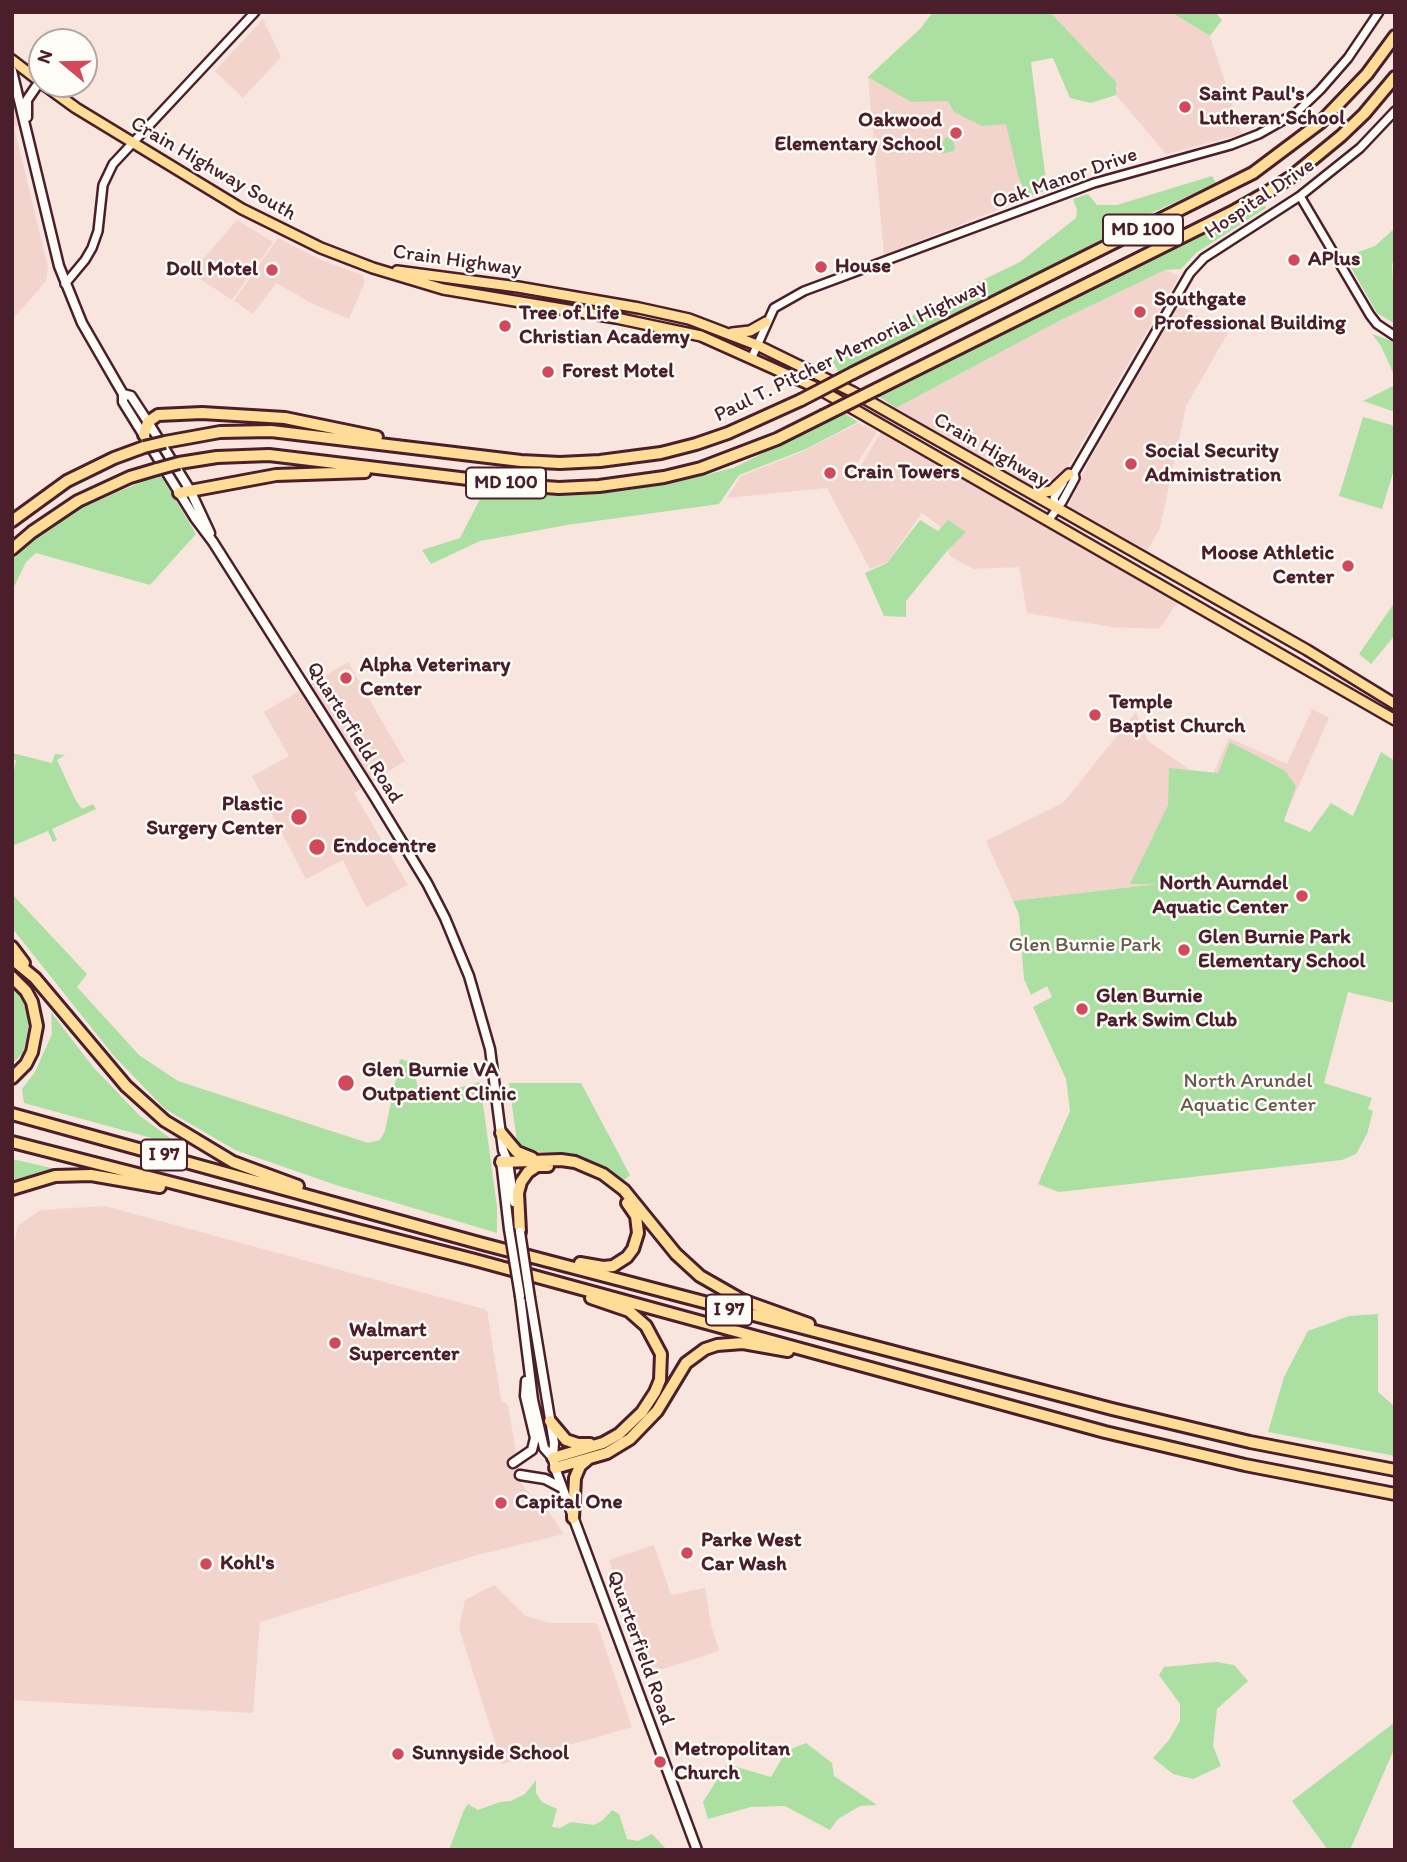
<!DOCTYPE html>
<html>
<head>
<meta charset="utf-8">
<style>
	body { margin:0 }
	#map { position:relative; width:1407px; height:1862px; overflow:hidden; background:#f7e5de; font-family:Itim,sans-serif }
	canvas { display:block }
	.frame { position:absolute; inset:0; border:14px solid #4a1f2b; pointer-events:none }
	.north { position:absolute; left:28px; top:28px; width:70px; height:70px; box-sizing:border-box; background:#fdfcf7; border:2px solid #b5a4a5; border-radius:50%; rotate:289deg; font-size:19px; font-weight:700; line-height:28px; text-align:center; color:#4a1f2b }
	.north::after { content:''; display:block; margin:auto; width:24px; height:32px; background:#d1495b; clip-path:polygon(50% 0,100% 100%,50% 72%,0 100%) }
</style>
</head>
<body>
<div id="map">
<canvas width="1407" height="1862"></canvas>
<div class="frame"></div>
<div class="north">N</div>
</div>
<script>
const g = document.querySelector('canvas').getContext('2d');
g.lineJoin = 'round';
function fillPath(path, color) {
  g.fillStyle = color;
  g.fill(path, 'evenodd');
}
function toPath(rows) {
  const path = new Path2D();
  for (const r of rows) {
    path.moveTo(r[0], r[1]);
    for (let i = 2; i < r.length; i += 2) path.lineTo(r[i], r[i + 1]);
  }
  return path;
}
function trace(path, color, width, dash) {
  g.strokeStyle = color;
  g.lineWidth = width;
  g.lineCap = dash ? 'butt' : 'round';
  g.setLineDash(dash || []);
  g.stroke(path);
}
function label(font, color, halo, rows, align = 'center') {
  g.font = font + ' Itim,sans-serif';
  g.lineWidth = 5;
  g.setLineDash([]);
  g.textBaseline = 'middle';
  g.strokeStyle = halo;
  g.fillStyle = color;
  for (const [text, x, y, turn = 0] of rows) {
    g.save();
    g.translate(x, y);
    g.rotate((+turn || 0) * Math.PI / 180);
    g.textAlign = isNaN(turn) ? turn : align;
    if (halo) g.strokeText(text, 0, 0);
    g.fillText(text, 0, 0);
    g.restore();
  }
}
const built = toPath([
	[933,12,1021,12,1047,190,884,255,868,77,921,28],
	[1050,12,1171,12,1210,36,1242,134,1166,154,1116,95,1116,82],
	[263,19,281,57,243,98,215,71],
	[12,106,17,111,21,125,14,127,48,267,46,281,12,320],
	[237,220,273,242,232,300,191,273],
	[278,238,321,260,362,275,365,281,349,319,311,303,276,283,253,314,234,301],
	[1165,270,1179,276,1061,479,1052,487,1039,490,896,408,1057,322],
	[1182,307,1228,333,1186,406,1160,528,1147,551,1070,507,1070,502,1089,461,1175,310],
	[859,423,877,432,856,465,859,469,881,432,1178,602,1159,629,1112,627,1027,613,1019,567,974,569,950,556,940,526,922,513,888,561,870,569,827,488,727,498,741,476,804,451],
	[348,662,405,761,354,793,408,885,366,907,343,860,306,879,252,776,289,756,264,712],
	[1312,709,1329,718,1283,821,1059,1192,1038,1184,1171,883,1013,901,986,841,1063,803,1136,712,1148,741,1209,783,1229,738,1287,764],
	[105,1206,487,1310,501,1400,508,1405,521,1483,532,1497,538,1496,564,1534,477,1555,260,1622,253,1713,12,1700,12,1252,18,1226,40,1210],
	[654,1545,671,1595,705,1588,711,1625,719,1651,644,1675,609,1560],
	[494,1585,526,1616,549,1623,597,1623,632,1727,502,1764,459,1628,465,1600]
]);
const green = toPath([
	[933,12,1050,12,1116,82,1116,95,1091,103,1070,98,1053,58,1031,62,1047,190,1027,197,1018,175,1006,124,982,126,954,112,948,101,911,102,868,77,921,28],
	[1171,12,1215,12,1222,20,1210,36],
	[946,137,952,139,955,145,954,151,940,154,939,145],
	[1212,176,1216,183,1143,217,1077,253,839,373,831,358,901,326,917,312,1020,262,1076,218,1077,210,1073,199,1088,194,1097,205,1117,205],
	[1263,203,1266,208,1196,253,1181,269,1165,270,1057,322,896,408,877,395],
	[1395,228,1395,258,1392,264,1395,324,1377,313,1345,257,1375,246],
	[1372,334,1395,342,1395,377,1381,346],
	[1395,385,1395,412,1363,401],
	[844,413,858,422,806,449,739,475,719,504,567,525,480,541,431,564,422,550,460,538,481,497,623,491,673,483,733,468],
	[1363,417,1395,426,1395,466,1382,509,1339,496],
	[160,474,196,534,150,585,36,553,26,562,12,591,12,558,42,531,76,510],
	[920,520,938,531,948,520,966,532,947,551,906,601,906,617,884,616,865,573,887,563],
	[1395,602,1395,635,1371,664,1359,654],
	[1230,742,1285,771,1296,786,1284,821,1310,832,1331,803,1353,816,1381,752,1395,761,1395,1003,1348,992,1324,1083,1372,1098,1368,1109,1373,1111,1367,1134,1356,1154,1342,1160,1059,1192,1038,1184,1070,1111,1066,1079,1033,1007,1052,997,1047,986,1031,995,1024,979,1019,914,1013,901,1158,884,1130,884,1168,805,1169,768,1218,773],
	[12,753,52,763,55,754,65,755,57,760,75,799,82,809,93,804,96,809,52,829,57,840,53,842,48,831,12,846,12,782,16,760,12,759],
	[12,894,87,974,77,987,139,1055,178,1081,368,1143,380,1140,385,1131,400,1059,411,1062,421,1098,480,1082,497,1207,497,1233,336,1185,235,1150,165,1109,114,1056,12,928],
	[12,984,27,1003,29,1023,23,1053,12,1064],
	[51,1012,93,1067,140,1116,181,1146,24,1103,22,1089,35,1072,52,1034],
	[509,1083,581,1083,630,1175,623,1181,597,1163,564,1153,525,1151,517,1142],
	[12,1159,56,1169,12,1180],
	[1378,1314,1378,1392,1395,1407,1395,1456,1268,1432,1284,1377,1308,1331,1349,1316],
	[1216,1662,1234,1665,1248,1681,1217,1709,1213,1746,1221,1766,1193,1779,1173,1774,1153,1758,1169,1740,1180,1721,1180,1704,1159,1675,1164,1667],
	[1395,1722,1395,1747,1350,1850,1328,1850,1292,1801],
	[806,1743,832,1763,834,1776,877,1805,860,1806,838,1819,830,1830,785,1806,751,1807,708,1819,703,1802,727,1764,771,1777,786,1751],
	[536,1780,536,1793,542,1802,557,1809,552,1827,560,1828,571,1822,594,1825,603,1820,612,1810,619,1814,627,1839,638,1841,652,1834,667,1850,449,1850,464,1810,468,1804,478,1810,500,1802,511,1801,525,1794]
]);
const tertiary = toPath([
	[1300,196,1370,315,1377,324,1395,336],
	[65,284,85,260,92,248,98,231,103,185,113,164,255,12],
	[752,357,774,308,804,291,1094,183,1231,145,1259,134,1296,113,1320,90,1348,58,1379,12],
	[1056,507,1054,498,1063,483],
	[1048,521,1062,502,1075,478,1074,473,1190,273,1204,258,1300,196,1360,148,1395,111]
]);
const secondary = toPath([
	[12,71,59,266,82,323,123,394,123,402,195,518,213,542,374,796,427,883,445,918,469,976,490,1049,503,1150,508,1162,514,1202],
	[27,117,27,100,40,81],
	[123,394,131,396,148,422,190,490,210,533],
	[501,1160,509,1229],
	[520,1296,533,1400,544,1448,553,1458],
	[530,1298,554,1443,553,1458,555,1468,697,1850],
	[513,1463,532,1450,535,1438,525,1396,526,1381],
	[520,1475,545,1479,562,1488]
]);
const primary = toPath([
	[12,60,42,83],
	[43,84,76,108,242,209,321,248,373,268,443,289,616,318,701,336,817,388,1395,720],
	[397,271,518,287,639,308,689,319,757,345,853,392,1307,650,1395,704],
	[732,333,750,331,766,322],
	[1033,494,1051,491,1069,474]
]);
const motorway = toPath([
	[853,373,1253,173,1321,122,1367,74,1395,36],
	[877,389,1232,212,1269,191,1291,177,1341,136,1364,114,1395,77],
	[144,435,148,422,158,415,202,413,285,418,377,437],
	[165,442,220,432,271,431,521,461,560,463,600,461,661,453,696,444,728,433,801,400],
	[179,463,217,457,269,455,518,485,559,488,599,486,664,477,701,468,777,439,823,416],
	[179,493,276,475,365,472],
	[12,521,67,481,114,458,144,447],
	[12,549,32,532,78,501,130,477,157,469],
	[12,947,24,963],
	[12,959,35,978,126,1086,165,1121,233,1162,298,1186],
	[12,977,26,991,32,1002,37,1026,32,1052,26,1064,12,1078],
	[12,1114,479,1243,1112,1409,1250,1442,1395,1470],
	[501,1133,517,1152,532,1158],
	[12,1142,475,1260,1105,1432,1245,1465,1395,1494],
	[501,1162,561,1160,575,1162,603,1174,624,1190,676,1254,700,1276,742,1300,809,1324],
	[12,1189,55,1176,91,1175,160,1187],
	[520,1232,518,1193,521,1182,528,1172,537,1166,548,1166],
	[580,1263,603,1267,613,1266,627,1257,633,1249,638,1233,636,1216,627,1203],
	[550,1421,566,1440,578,1444,590,1444],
	[553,1458,603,1443,619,1434,642,1412,655,1392,660,1380,661,1354,646,1326,629,1311,591,1298],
	[555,1468,607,1453,630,1439,657,1411,686,1363,705,1349,717,1345,743,1343,788,1351],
	[573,1518,575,1478,580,1466,587,1460]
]);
const secondaryBridge = toPath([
	[509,1229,520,1296],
	[520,1232,530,1298]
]);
const motorwayBridge = toPath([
	[801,400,853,373],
	[823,416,877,389],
	[144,447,165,442],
	[157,469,179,463]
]);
const markers = [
	[1185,107,7,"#d1495b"],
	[956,133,7,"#d1495b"],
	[1294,260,7,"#d1495b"],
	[821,267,7,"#d1495b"],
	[272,270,7,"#d1495b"],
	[1140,312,7,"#d1495b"],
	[505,326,7,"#d1495b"],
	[548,372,7,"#d1495b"],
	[1131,464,7,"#d1495b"],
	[830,473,7,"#d1495b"],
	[1348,566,7,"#d1495b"],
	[346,678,7,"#d1495b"],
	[1095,715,7,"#d1495b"],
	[299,817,9,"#d1495b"],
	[317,847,9,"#d1495b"],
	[1302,896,7,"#d1495b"],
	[1184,950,7,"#d1495b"],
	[1082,1009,7,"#d1495b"],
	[346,1083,9,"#d1495b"],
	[335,1343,7,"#d1495b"],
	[501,1503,7,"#d1495b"],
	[687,1553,7,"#d1495b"],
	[206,1564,7,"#d1495b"],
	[398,1754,7,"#d1495b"],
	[660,1762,7,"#d1495b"]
];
const shields = [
	[1143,230,80],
	[506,483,80],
	[164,1155,46],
	[729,1310,46]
];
const shieldNames = [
	["MD 100",1143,230],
	["MD 100",506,483],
	["I 97",164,1155],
	["I 97",729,1310]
];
const poiNames = [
	["Saint Paul's",1199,95],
	["Lutheran School",1199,119],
	["Oakwood",942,121,"right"],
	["Elementary School",942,145,"right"],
	["APlus",1308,260],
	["House",835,267],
	["Doll Motel",258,270,"right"],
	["Southgate",1154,300],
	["Professional Building",1154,324],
	["Tree of Life",519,314],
	["Christian Academy",519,338],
	["Forest Motel",562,372],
	["Social Security",1145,452],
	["Administration",1145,476],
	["Crain Towers",844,473],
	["Moose Athletic",1334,554,"right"],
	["Center",1334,578,"right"],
	["Alpha Veterinary",360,666],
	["Center",360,690],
	["Temple",1109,703],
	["Baptist Church",1109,727],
	["Plastic",283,805,"right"],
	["Surgery Center",283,829,"right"],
	["Endocentre",333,847],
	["North Aurndel",1288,884,"right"],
	["Aquatic Center",1288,908,"right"],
	["Glen Burnie Park",1198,938],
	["Elementary School",1198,962],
	["Glen Burnie",1096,997],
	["Park Swim Club",1096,1021],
	["Glen Burnie VA",362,1071],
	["Outpatient Clinic",362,1095],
	["Walmart",349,1331],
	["Supercenter",349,1355],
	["Capital One",515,1503],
	["Parke West",701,1541],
	["Car Wash",701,1565],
	["Kohl's",220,1564],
	["Metropolitan",674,1750],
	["Church",674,1774],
	["Sunnyside School",412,1754]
];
const streetNames = [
	["Crain Highway South",213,169,30],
	["Oak Manor Drive",1065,179,-19],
	["Hospital Drive",1260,199,-34],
	["Crain Highway",457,261,8],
	["Paul T. Pitcher Memorial Highway",851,351,-26],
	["Crain Highway",991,451,30],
	["Quarterfield Road",354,733,58],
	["Quarterfield Road",640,1648,70]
];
const parkNames = [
	["Glen Burnie Park",1085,946],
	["North Arundel",1248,1082],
	["Aquatic Center",1248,1106]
];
fillPath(built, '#f2d4cd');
fillPath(green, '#ace0a2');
trace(tertiary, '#4a1f2b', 12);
trace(secondary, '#4a1f2b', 13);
trace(primary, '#4a1f2b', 14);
trace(motorway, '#4a1f2b', 16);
trace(tertiary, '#fdfcf7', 7);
trace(secondary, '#fdfcf7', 8);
trace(primary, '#ffdd96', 9);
trace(motorway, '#ffdd96', 10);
trace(secondaryBridge, '#4a1f2b', 13, []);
trace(motorwayBridge, '#4a1f2b', 16, []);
trace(secondaryBridge, '#fdfcf7', 8);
trace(motorwayBridge, '#ffdd96', 10);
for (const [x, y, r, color] of markers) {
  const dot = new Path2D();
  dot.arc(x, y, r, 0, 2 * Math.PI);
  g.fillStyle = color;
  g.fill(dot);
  trace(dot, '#fdfcf7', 2.5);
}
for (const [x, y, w] of shields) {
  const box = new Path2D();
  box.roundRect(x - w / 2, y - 15.5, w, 31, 5);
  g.fillStyle = '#fdfcf7';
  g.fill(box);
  trace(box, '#4a1f2b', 2);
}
label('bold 19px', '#4a1f2b', null, shieldNames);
label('bold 21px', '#4a1f2b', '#fdfcf7', poiNames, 'left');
label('21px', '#4a1f2b', '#fdfcf7', streetNames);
label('21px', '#67594f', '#fdfcf7', parkNames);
</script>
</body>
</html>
